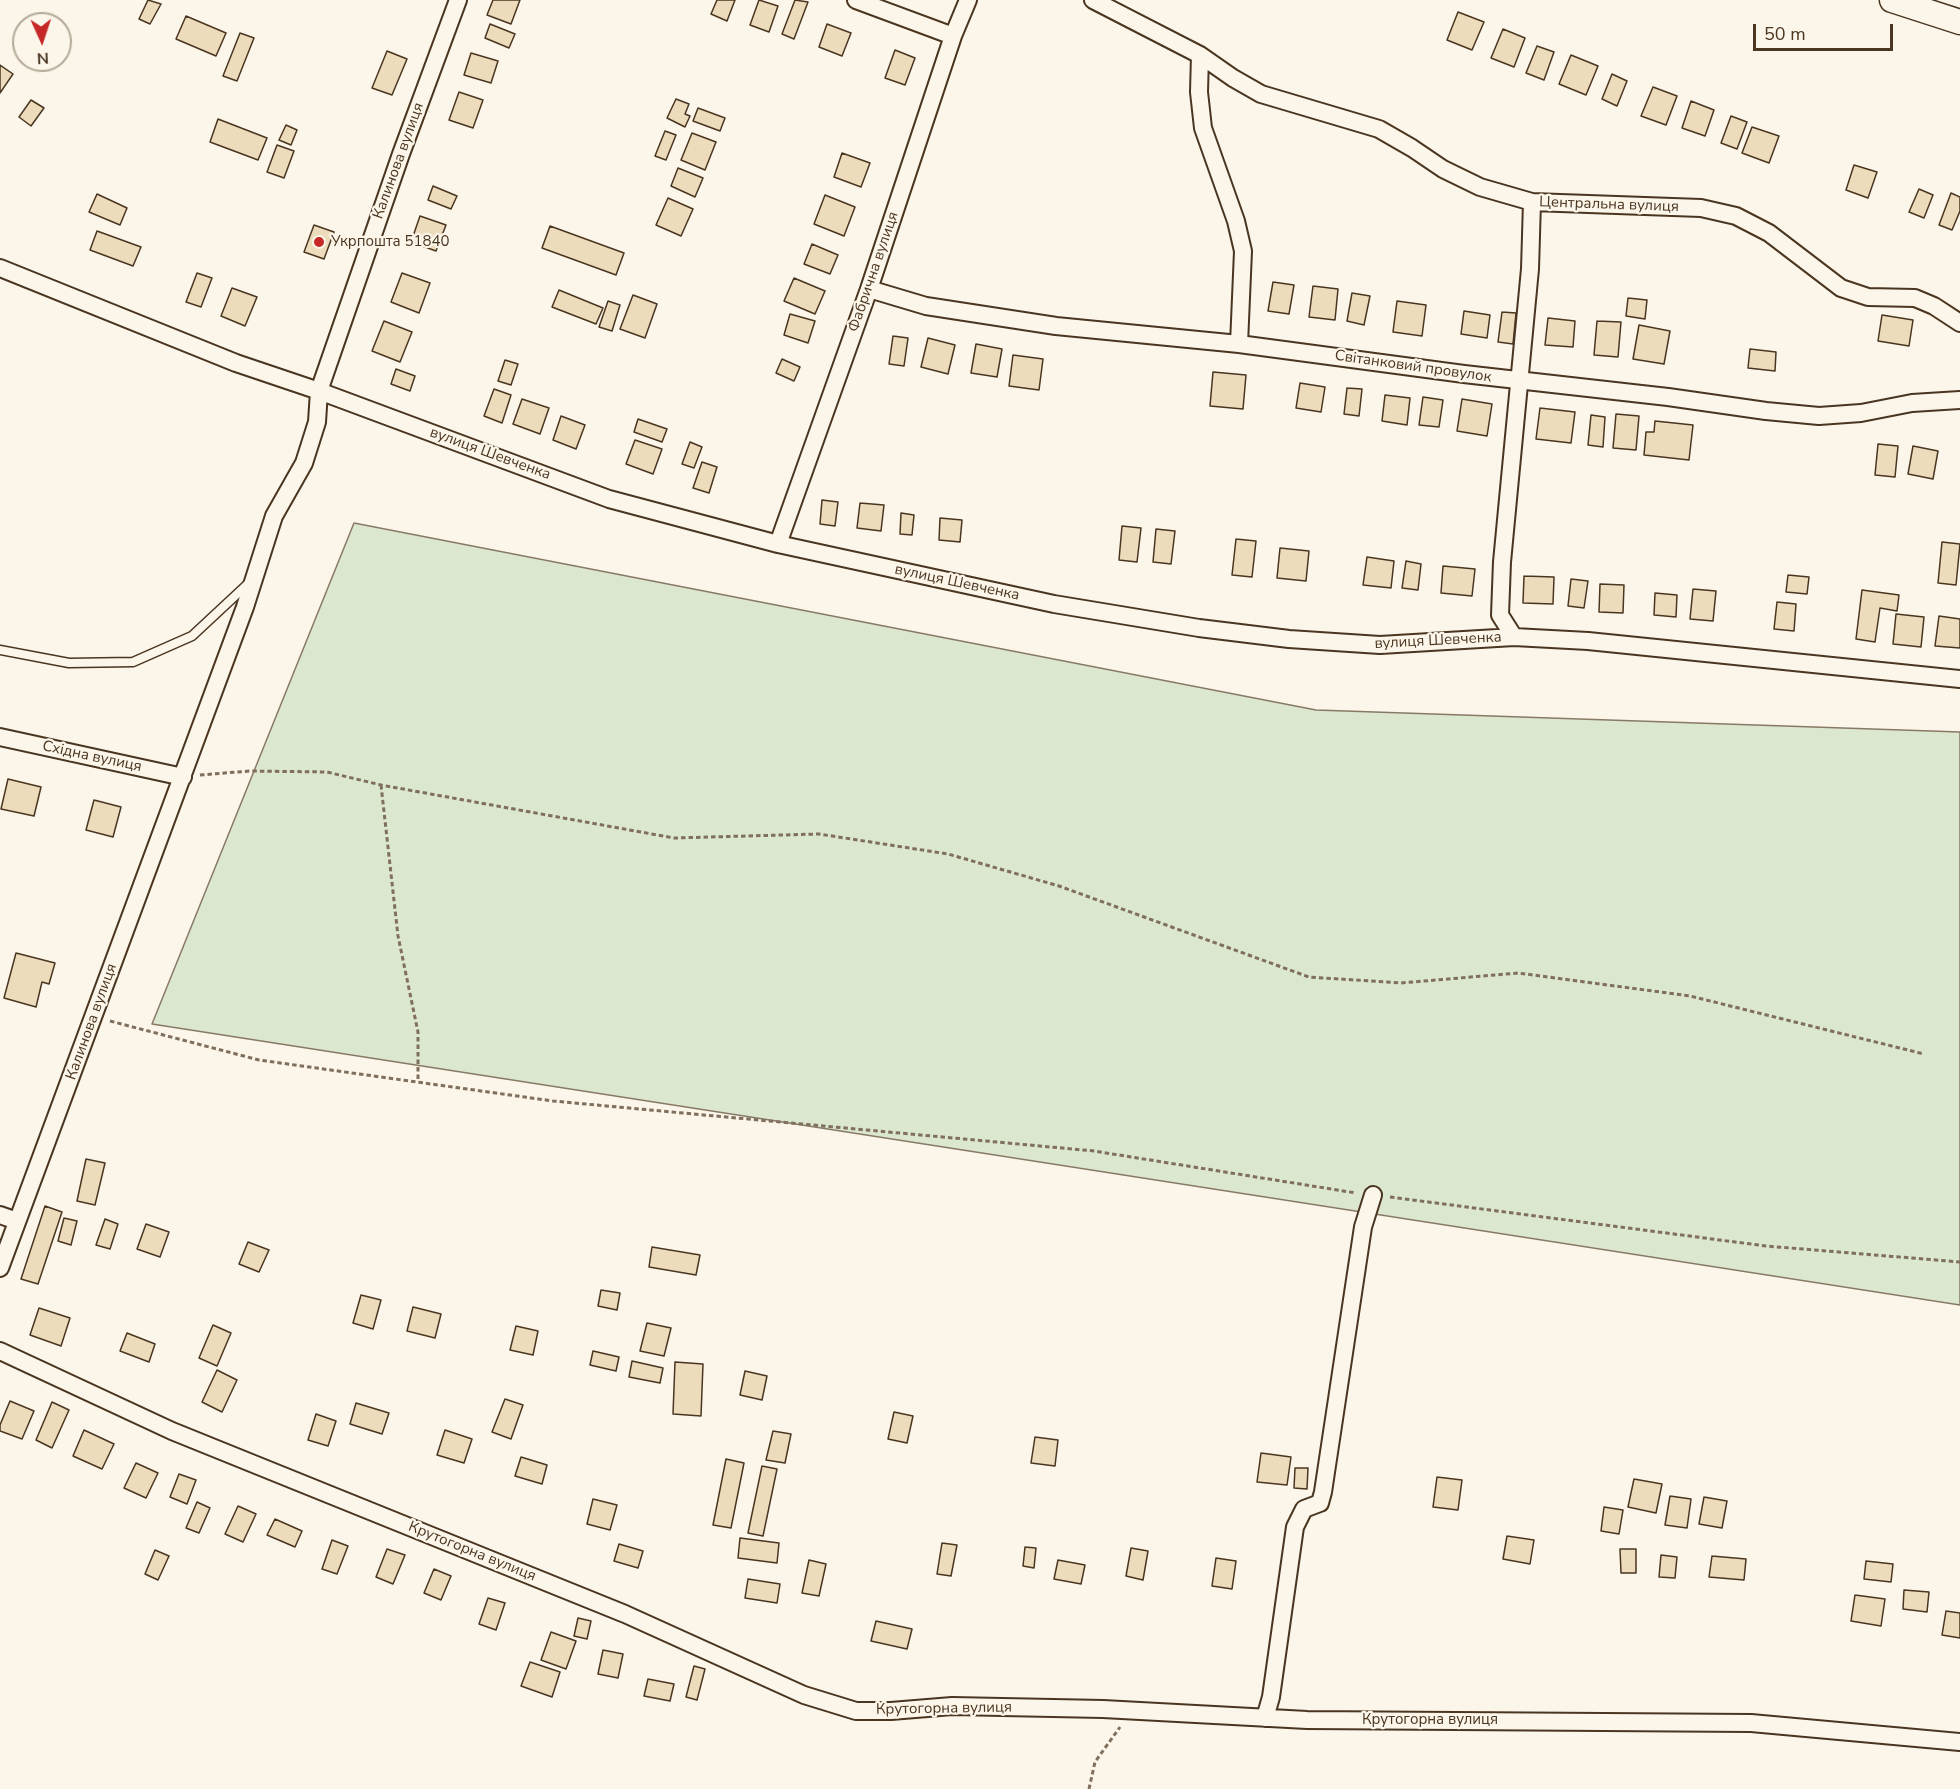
<!DOCTYPE html>
<html>
<head>
<meta charset="utf-8">
<style>
	body { margin:0 }
	#map { position:relative; width:1960px; height:1789px; overflow:hidden; background:#fbf6e9; font-family:"Nunito Sans",sans-serif }
	canvas { display:block }
	.north { position:absolute; left:12px; top:12px; width:60px; height:60px; box-sizing:border-box; background:#fbf6e9; border:2px solid #b4a999; border-radius:50%; rotate:177deg; font-size:16px; font-weight:700; line-height:24px; text-align:center; color:#4a3520 }
	.north::after { content:''; display:block; margin:auto; width:21px; height:27px; background:#c62828; clip-path:polygon(50% 0,100% 100%,50% 72%,0 100%) }
	.scale { position:absolute; left:1753px; top:24px; width:140px; height:27px; box-sizing:border-box; border:3px solid #4a3520; border-top:0; padding-left:8px; font-size:18px; line-height:21px; white-space:nowrap; color:#4a3520; -webkit-text-stroke:4px #fbf6e9; paint-order:stroke }
</style>
</head>
<body>
<div id="map">
<canvas width="1960" height="1789"></canvas>
<div class="north">N</div>
<div class="scale">50 m</div>
</div>
<script>
const g = document.querySelector('canvas').getContext('2d');
g.lineJoin = 'round';
function fillPath(path, color) {
  g.fillStyle = color;
  g.fill(path, 'evenodd');
}
function toPath(rows) {
  const path = new Path2D();
  for (const r of rows) {
    path.moveTo(r[0], r[1]);
    for (let i = 2; i < r.length; i += 2) path.lineTo(r[i], r[i + 1]);
  }
  return path;
}
function trace(path, color, width, dash) {
  g.strokeStyle = color;
  g.lineWidth = width;
  g.lineCap = dash ? 'butt' : 'round';
  g.setLineDash(dash || []);
  g.stroke(path);
}
function label(font, color, halo, rows, align = 'center') {
  g.font = font + ' "Nunito Sans",sans-serif';
  g.lineWidth = 4.5;
  g.setLineDash([]);
  g.textBaseline = 'middle';
  g.strokeStyle = halo;
  g.fillStyle = color;
  for (const [text, x, y, turn = 0] of rows) {
    g.save();
    g.translate(x, y);
    g.rotate((+turn || 0) * Math.PI / 180);
    g.textAlign = isNaN(turn) ? turn : align;
    if (halo) g.strokeText(text, 0, 0);
    g.fillText(text, 0, 0);
    g.restore();
  }
}
const green = toPath([
	[354,523,1316,710,1960,732,1960,1305,152,1024,354,523]
]);
const building = toPath([
	[148,0,161,4,150,24,139,19,148,0],
	[493,0,520,0,511,24,487,15,493,0],
	[717,0,735,0,727,21,711,14,717,0],
	[759,0,778,6,769,32,750,25,759,0],
	[795,0,808,2,794,39,782,34,795,0],
	[1458,12,1484,22,1472,50,1447,40,1458,12],
	[186,16,226,33,216,56,176,39,186,16],
	[490,24,515,34,509,48,485,38,490,24],
	[827,24,851,33,842,56,819,47,827,24],
	[1503,29,1525,38,1514,67,1491,58,1503,29],
	[240,33,254,38,237,81,223,76,240,33],
	[1537,46,1554,52,1544,80,1526,73,1537,46],
	[895,50,915,58,905,85,885,78,895,50],
	[387,51,407,59,392,95,372,88,387,51],
	[471,53,498,61,491,83,464,75,471,53],
	[1571,55,1598,66,1586,95,1559,84,1571,55],
	[0,65,13,74,0,93,0,65],
	[1612,74,1627,81,1617,106,1602,99,1612,74],
	[1653,87,1677,96,1666,125,1641,116,1653,87],
	[459,92,483,100,473,128,449,120,459,92],
	[676,99,689,104,685,114,690,116,685,127,667,118,676,99],
	[31,100,44,108,31,126,19,117,31,100],
	[1691,101,1714,110,1705,136,1682,128,1691,101],
	[698,108,725,118,720,131,693,121,698,108],
	[1731,116,1747,122,1737,149,1721,143,1731,116],
	[218,119,267,138,258,160,210,142,218,119],
	[286,125,297,130,291,145,279,140,286,125],
	[1752,127,1779,136,1769,163,1742,153,1752,127],
	[665,131,676,135,666,160,655,156,665,131],
	[692,133,716,142,705,170,681,160,692,133],
	[277,145,294,151,284,178,267,172,277,145],
	[842,153,870,163,861,187,834,177,842,153],
	[1854,165,1877,172,1868,198,1846,190,1854,165],
	[678,168,703,178,695,197,671,186,678,168],
	[433,186,457,196,451,209,428,200,433,186],
	[1919,189,1933,195,1924,218,1909,212,1919,189],
	[1951,193,1960,197,1960,211,1952,230,1939,225,1951,193],
	[97,194,127,208,120,225,89,212,97,194],
	[825,195,855,207,844,236,814,224,825,195],
	[668,198,693,209,681,236,656,225,668,198],
	[420,216,446,225,436,251,411,242,420,216],
	[314,225,334,232,324,259,304,252,314,225],
	[550,226,624,253,616,275,542,248,550,226],
	[97,231,141,247,133,266,90,250,97,231],
	[812,244,838,255,830,274,804,264,812,244],
	[197,273,212,278,201,307,186,302,197,273],
	[402,273,430,283,419,313,391,302,402,273],
	[794,278,825,291,815,314,784,301,794,278],
	[1273,282,1294,285,1289,314,1268,311,1273,282],
	[1313,286,1338,289,1335,320,1309,317,1313,286],
	[232,288,257,297,245,326,221,316,232,288],
	[559,290,603,308,596,324,552,307,559,290],
	[1352,293,1370,296,1364,325,1347,321,1352,293],
	[633,295,657,304,645,338,620,329,633,295],
	[1628,298,1647,300,1645,319,1626,316,1628,298],
	[608,301,620,305,612,331,599,327,608,301],
	[1397,301,1426,305,1422,336,1393,332,1397,301],
	[1464,311,1490,315,1487,338,1461,334,1464,311],
	[1502,312,1516,313,1513,344,1498,342,1502,312],
	[790,314,815,321,808,343,784,335,790,314],
	[1882,315,1913,320,1909,346,1878,341,1882,315],
	[1548,318,1575,321,1573,347,1545,345,1548,318],
	[384,321,412,332,400,362,372,351,384,321],
	[1597,321,1621,322,1618,357,1594,355,1597,321],
	[1639,325,1670,331,1664,364,1633,359,1639,325],
	[893,336,908,338,904,366,889,364,893,336],
	[928,338,955,345,948,374,921,367,928,338],
	[976,344,1002,349,997,377,971,373,976,344],
	[1750,349,1776,352,1775,371,1748,368,1750,349],
	[1013,355,1043,359,1039,390,1009,386,1013,355],
	[782,359,800,367,794,381,776,373,782,359],
	[505,360,518,364,511,385,498,381,505,360],
	[396,369,415,376,410,391,391,384,396,369],
	[1213,372,1246,375,1243,409,1210,406,1213,372],
	[1300,383,1325,387,1321,412,1296,408,1300,383],
	[1347,388,1362,389,1359,416,1344,414,1347,388],
	[494,389,511,395,502,423,484,416,494,389],
	[1385,395,1410,398,1407,425,1382,421,1385,395],
	[1423,397,1443,400,1439,427,1419,425,1423,397],
	[522,399,549,408,540,434,513,424,522,399],
	[1462,399,1492,404,1487,436,1457,431,1462,399],
	[1540,408,1575,412,1571,443,1536,439,1540,408],
	[1616,414,1639,416,1636,450,1613,448,1616,414],
	[1591,415,1605,417,1603,447,1588,445,1591,415],
	[561,416,585,425,576,449,553,440,561,416],
	[638,419,667,429,662,442,634,432,638,419],
	[1655,421,1693,425,1689,460,1644,455,1646,432,1654,432,1655,421],
	[635,440,662,449,653,474,626,464,635,440],
	[690,442,702,447,694,468,682,464,690,442],
	[1878,444,1898,446,1895,477,1875,475,1878,444],
	[1913,446,1938,451,1933,479,1908,474,1913,446],
	[702,462,717,467,709,493,693,488,702,462],
	[822,500,838,502,835,526,820,524,822,500],
	[860,503,884,505,881,531,857,528,860,503],
	[901,513,914,515,912,535,900,534,901,513],
	[940,518,962,520,960,542,939,540,940,518],
	[1122,526,1141,528,1137,562,1119,560,1122,526],
	[1156,529,1175,531,1171,564,1153,562,1156,529],
	[1236,539,1256,541,1252,577,1232,575,1236,539],
	[1942,542,1960,544,1956,585,1938,583,1942,542],
	[1280,548,1309,551,1306,581,1277,578,1280,548],
	[1367,557,1394,561,1391,588,1363,585,1367,557],
	[1406,561,1421,564,1418,590,1402,588,1406,561],
	[1443,566,1475,569,1472,596,1441,593,1443,566],
	[1788,575,1809,577,1807,594,1786,592,1788,575],
	[1524,576,1554,577,1553,604,1523,603,1524,576],
	[1571,579,1588,581,1584,608,1568,606,1571,579],
	[1600,584,1624,585,1623,613,1599,612,1600,584],
	[1693,589,1716,591,1713,621,1690,619,1693,589],
	[1862,590,1899,595,1897,611,1880,608,1875,642,1856,639,1862,590],
	[1655,593,1677,595,1676,617,1654,615,1655,593],
	[1777,602,1796,604,1794,631,1774,629,1777,602],
	[1896,614,1924,617,1921,647,1893,644,1896,614],
	[1939,616,1960,619,1960,648,1935,646,1939,616],
	[8,779,41,787,34,816,1,809,8,779],
	[94,800,121,807,113,837,86,830,94,800],
	[16,953,55,963,49,984,42,982,36,1007,4,998,16,953],
	[86,1159,105,1163,95,1205,77,1201,86,1159],
	[45,1206,62,1212,38,1284,21,1279,45,1206],
	[64,1218,77,1221,71,1245,58,1241,64,1218],
	[105,1219,118,1224,110,1249,96,1245,105,1219],
	[146,1224,169,1232,160,1257,137,1249,146,1224],
	[248,1242,269,1250,259,1272,239,1264,248,1242],
	[652,1247,700,1255,696,1275,649,1267,652,1247],
	[601,1290,620,1293,617,1310,598,1306,601,1290],
	[361,1295,381,1300,373,1329,353,1323,361,1295],
	[413,1307,441,1314,435,1338,407,1331,413,1307],
	[39,1308,70,1318,61,1346,30,1335,39,1308],
	[647,1323,671,1328,664,1356,640,1351,647,1323],
	[213,1325,231,1333,217,1366,199,1358,213,1325],
	[516,1326,538,1331,533,1355,510,1350,516,1326],
	[127,1333,155,1344,149,1362,120,1351,127,1333],
	[593,1351,619,1357,616,1371,590,1365,593,1351],
	[632,1361,663,1368,660,1383,629,1377,632,1361],
	[675,1362,703,1364,701,1416,673,1414,675,1362],
	[217,1370,237,1380,222,1412,202,1402,217,1370],
	[745,1371,767,1376,762,1400,740,1395,745,1371],
	[505,1399,523,1405,511,1439,492,1432,505,1399],
	[10,1401,34,1411,22,1439,0,1431,0,1425,10,1401],
	[52,1402,69,1410,52,1448,36,1440,52,1402],
	[356,1403,389,1413,382,1434,350,1424,356,1403],
	[894,1412,913,1416,907,1443,888,1439,894,1412],
	[316,1414,336,1421,328,1446,308,1440,316,1414],
	[84,1430,114,1444,102,1469,73,1456,84,1430],
	[445,1430,472,1439,464,1463,437,1455,445,1430],
	[773,1431,791,1434,785,1463,766,1460,773,1431],
	[1035,1437,1058,1440,1055,1466,1031,1463,1035,1437],
	[1261,1453,1291,1457,1287,1485,1257,1482,1261,1453],
	[521,1457,547,1465,542,1484,515,1476,521,1457],
	[726,1459,744,1463,731,1528,713,1525,726,1459],
	[136,1463,158,1473,146,1498,124,1488,136,1463],
	[762,1466,777,1469,763,1536,748,1533,762,1466],
	[1295,1468,1308,1468,1307,1489,1294,1488,1295,1468],
	[179,1474,196,1480,187,1504,170,1497,179,1474],
	[1437,1477,1462,1480,1458,1510,1433,1507,1437,1477],
	[1634,1479,1662,1484,1656,1513,1628,1507,1634,1479],
	[1670,1496,1691,1499,1687,1528,1665,1525,1670,1496],
	[1704,1497,1727,1501,1722,1528,1699,1524,1704,1497],
	[593,1499,617,1505,610,1530,587,1524,593,1499],
	[197,1502,210,1508,199,1533,186,1528,197,1502],
	[238,1506,256,1514,243,1542,225,1534,238,1506],
	[1604,1507,1623,1510,1619,1534,1601,1531,1604,1507],
	[275,1519,302,1531,295,1547,267,1535,275,1519],
	[1507,1536,1534,1540,1530,1564,1503,1559,1507,1536],
	[740,1538,779,1543,777,1563,738,1558,740,1538],
	[332,1540,348,1546,337,1574,322,1569,332,1540],
	[942,1543,957,1545,951,1576,937,1574,942,1543],
	[619,1544,643,1551,638,1568,614,1561,619,1544],
	[1025,1547,1036,1548,1034,1568,1023,1566,1025,1547],
	[1131,1548,1148,1551,1143,1580,1126,1576,1131,1548],
	[387,1549,405,1555,393,1584,376,1577,387,1549],
	[1620,1549,1636,1549,1636,1573,1621,1573,1620,1549],
	[155,1550,169,1556,158,1580,145,1574,155,1550],
	[1661,1555,1677,1557,1675,1578,1659,1577,1661,1555],
	[1712,1556,1746,1559,1744,1580,1709,1577,1712,1556],
	[1216,1558,1236,1561,1232,1589,1212,1586,1216,1558],
	[809,1560,826,1564,819,1596,802,1593,809,1560],
	[1058,1560,1085,1565,1081,1584,1054,1579,1058,1560],
	[1866,1561,1893,1564,1891,1582,1864,1579,1866,1561],
	[434,1569,451,1576,441,1600,424,1593,434,1569],
	[748,1579,780,1584,777,1603,745,1598,748,1579],
	[1904,1590,1929,1592,1927,1612,1903,1609,1904,1590],
	[1855,1595,1885,1599,1881,1626,1851,1621,1855,1595],
	[488,1598,505,1603,496,1630,479,1624,488,1598],
	[1946,1611,1960,1613,1960,1638,1942,1635,1946,1611],
	[578,1618,591,1621,587,1639,574,1636,578,1618],
	[876,1621,912,1629,907,1649,871,1641,876,1621],
	[551,1632,576,1641,566,1669,541,1660,551,1632],
	[603,1650,623,1654,618,1678,598,1674,603,1650],
	[530,1662,560,1672,552,1697,521,1686,530,1662],
	[694,1666,705,1669,697,1700,686,1697,694,1666],
	[648,1679,674,1684,670,1701,644,1696,648,1679]
]);
const path = toPath([
	[200,775,250,771,327,772,381,785,674,838,819,834,948,854,1059,886,1309,977,1401,983,1518,973,1690,996,1924,1054],
	[381,785,398,936,418,1032,418,1082],
	[110,1021,259,1060,553,1101,1094,1151,1356,1193],
	[1390,1197,1766,1246,1960,1262],
	[1089,1789,1095,1762,1120,1727]
]);
const lane = toPath([
	[0,650,69,663,133,662,192,636,250,582]
]);
const street = toPath([
	[856,0,953,36],
	[1093,0,1200,55,1233,78,1261,94,1379,129,1412,148,1443,169,1480,187,1532,202,1701,208,1736,216,1769,233,1841,288,1868,297,1915,298,1934,306,1960,323],
	[1200,55,1199,92,1203,128,1236,221,1243,251,1239,344],
	[0,268,236,363,319,391,609,499,778,544,1054,604,1199,628,1289,639,1380,645,1514,637,1588,641,1960,679],
	[869,289,926,306,1056,326,1239,344,1464,374,1668,397,1766,411,1819,416,1861,413,1912,403,1960,400],
	[778,544,869,289,953,36,968,0],
	[1514,637,1500,615,1502,562,1530,269,1532,202],
	[0,737,183,777],
	[0,1215,17,1221],
	[0,1268,245,607,274,516,304,463,317,422,319,391,401,154,458,0],
	[0,1351,172,1431,625,1614,804,1695,856,1711,891,1711,952,1706,1103,1709,1307,1720,1751,1723,1960,1742],
	[1265,1718,1271,1697,1295,1527,1304,1509,1320,1503,1323,1492,1363,1227,1373,1195]
]);
const secondary = toPath([
	[1892,0,1960,22]
]);
const markers = [
	[319,242,6,"#c62828"]
];
const streetNames = [
	["Калинова вулиця",399,161,-70],
	["Центральна вулиця",1609,205,2],
	["Фабрична вулиця",874,272,-71],
	["Світанковий провулок",1413,367,8],
	["вулиця Шевченка",490,454,20],
	["вулиця Шевченка",957,583,12],
	["вулиця Шевченка",1438,641,-3],
	["Східна вулиця",92,757,12],
	["Калинова вулиця",92,1022,-70],
	["Крутогорна вулиця",472,1552,22],
	["Крутогорна вулиця",944,1709,-1],
	["Крутогорна вулиця",1430,1720]
];
const poiNames = [
	["Укрпошта 51840",331,242]
];
fillPath(green, '#dce7d0');
trace(green, '#887966', 1.5);
fillPath(building, '#ecdcbc');
trace(building, '#4a3520', 1.5);
trace(lane, '#4a3520', 11);
trace(street, '#4a3520', 20);
trace(secondary, '#4a3520', 27);
trace(path, '#7f6f5c', 3, [4.5, 3]);
trace(lane, '#fbf6e9', 8);
trace(street, '#fbf6e9', 16);
trace(secondary, '#fbf6e9', 24);
for (const [x, y, r, color] of markers) {
  const dot = new Path2D();
  dot.arc(x, y, r, 0, 2 * Math.PI);
  g.fillStyle = color;
  g.fill(dot);
  trace(dot, '#fbf6e9', 2);
}
label('15px', '#4a3520', '#fbf6e9', streetNames);
label('15px', '#4a3520', '#fbf6e9', poiNames, 'left');
</script>
</body>
</html>
